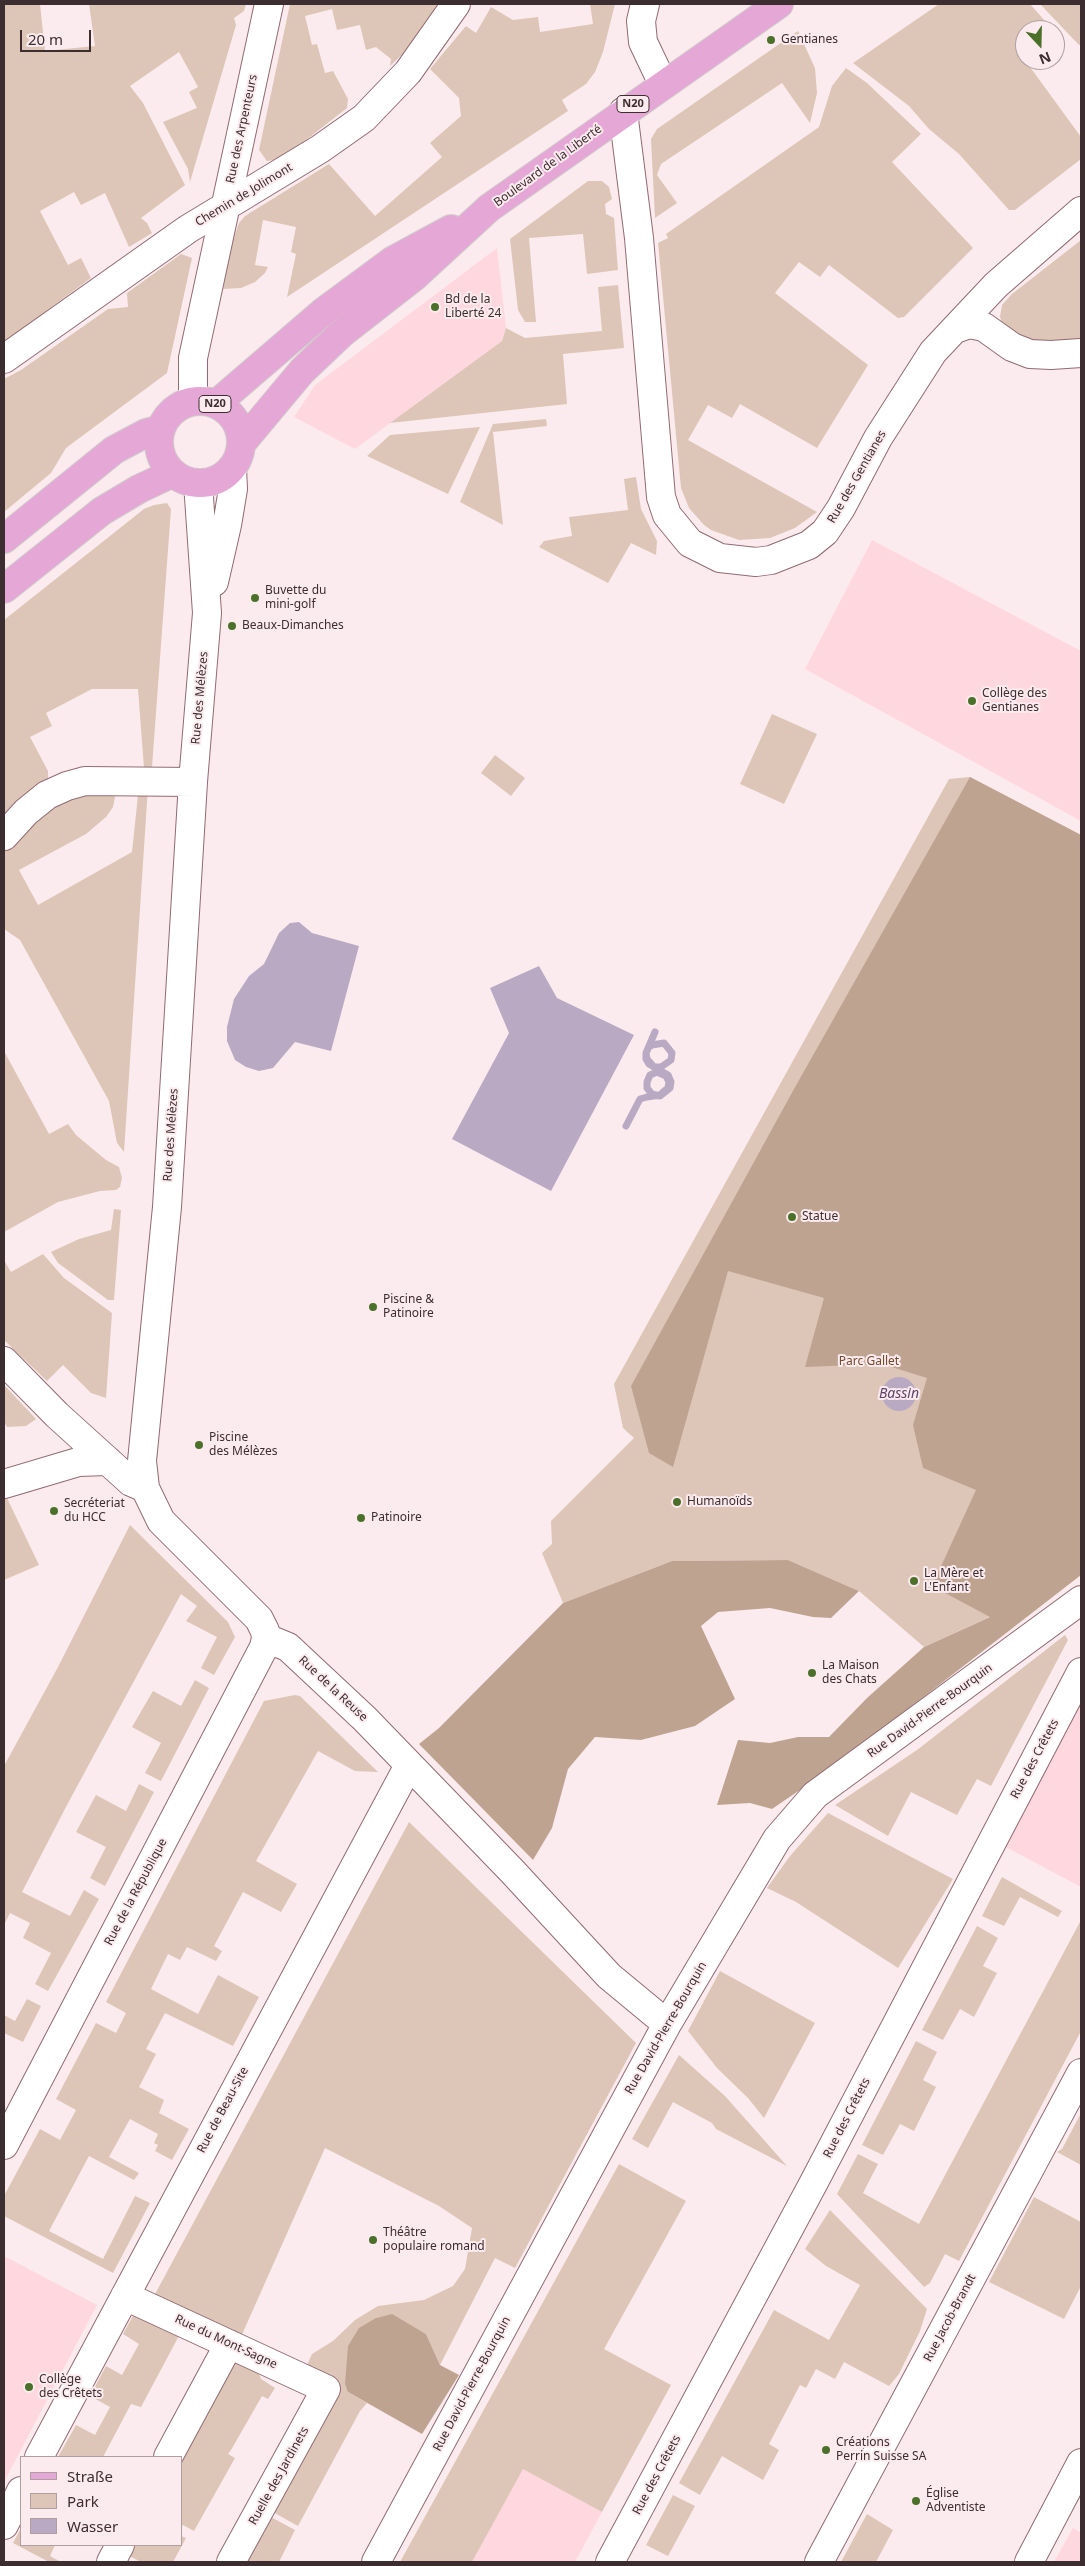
<!DOCTYPE html>
<html>
<head>
<meta charset="utf-8">
<style>
	body { margin:0 }
	#map { position:relative; width:1085px; height:2566px; overflow:hidden; background:#fcebee; font-family:"Noto Sans",sans-serif }
	canvas { display:block }
	.frame { position:absolute; inset:0; border:5px solid #3c2d30; pointer-events:none }
	.legend { position:absolute; left:20px; top:2456px; width:162px; height:90px; box-sizing:border-box; background:#fcebee; border:1px solid #af9fa2; margin:0; padding:6px 9px; list-style:none; font-size:15px; color:#3c2d30 }
	.legend li { display:flex; align-items:center; gap:10px; height:25px }
	.legend b { width:25px; border:1px solid #af9fa2 }
	.north { position:absolute; left:1015px; top:20px; width:50px; height:50px; box-sizing:border-box; background:#fcebee; border:1px solid #af9fa2; border-radius:50%; rotate:159deg; font-size:14px; font-weight:700; line-height:20px; text-align:center; color:#3c2d30 }
	.north::after { content:''; display:block; margin:auto; width:18px; height:22px; background:#4b702a; clip-path:polygon(50% 0,100% 100%,50% 72%,0 100%) }
	.scale { position:absolute; left:20px; top:30px; width:71px; height:22px; box-sizing:border-box; border:2px solid #3c2d30; border-top:0; padding-left:6px; font-size:15px; line-height:18px; white-space:nowrap; color:#3c2d30; -webkit-text-stroke:4px #fcebee; paint-order:stroke }
</style>
</head>
<body>
<div id="map">
<canvas width="1085" height="2566"></canvas>
<div class="frame"></div>
<ul class="legend">
<li><b style="height:6px;background:#e5a7d5"></b>Straße</li>
<li><b style="height:14px;background:#ddc6b7"></b>Park</li>
<li><b style="height:14px;background:#b9a9c3"></b>Wasser</li>
</ul>
<div class="north">N</div>
<div class="scale">20 m</div>
</div>
<script>
const g = document.querySelector('canvas').getContext('2d');
g.lineJoin = 'round';
function fillPath(path, color) {
  g.fillStyle = color;
  g.fill(path, 'evenodd');
}
function toPath(rows) {
  const path = new Path2D();
  for (const r of rows) {
    if (r.length === 3) {
      path.moveTo(r[0] + r[2], r[1]);
      path.arc(r[0], r[1], r[2], 0, 2 * Math.PI);
      continue;
    }
    path.moveTo(r[0], r[1]);
    for (let i = 2; i < r.length; i += 2) path.lineTo(r[i], r[i + 1]);
  }
  return path;
}
function trace(path, color, width, dash) {
  g.strokeStyle = color;
  g.lineWidth = width;
  g.lineCap = dash ? 'butt' : 'round';
  g.setLineDash(dash || []);
  g.stroke(path);
}
function label(font, color, halo, rows, align = 'center') {
  g.font = font + ' "Noto Sans",sans-serif';
  g.lineWidth = 4;
  g.setLineDash([]);
  g.textBaseline = 'middle';
  g.strokeStyle = halo;
  g.fillStyle = color;
  for (const [text, x, y, turn = 0] of rows) {
    g.save();
    g.translate(x, y);
    g.rotate((+turn || 0) * Math.PI / 180);
    g.textAlign = isNaN(turn) ? turn : align;
    if (halo) g.strokeText(text, 0, 0);
    g.fillText(text, 0, 0);
    g.restore();
  }
}
const built = toPath([
	[497,248,506,328,502,341,355,449,294,417,315,385],
	[872,540,1081,651,1081,821,805,669],
	[1081,1702,1081,1887,1004,1846],
	[4,2256,97,2305,4,2482],
	[523,2468,602,2512,575,2562,472,2562],
	[1073,2528,1081,2533,1081,2562,1054,2562]
]);
const green = toPath([
	[4,4,40,4,45,51,95,46,89,4,246,4,244,11,234,18,236,25,190,182,188,169,163,122,197,108,189,92,198,87,179,52,130,86,143,103,185,185,141,218,147,223,152,233,129,247,105,193,81,205,74,192,40,211,68,265,81,258,91,278,46,311,48,319,4,349],
	[290,4,438,4,411,46,390,66,391,59,376,47,366,50,360,25,337,30,332,9,305,16,312,45,317,44,325,73,333,71,348,99,347,108,297,147,275,160,267,161,259,150],
	[590,4,615,4,603,52,595,72,586,84,562,100,568,111,287,297,296,254,291,252,296,227,263,220,255,265,268,267,265,273,255,282,241,288,223,289,231,245,239,223,245,216,329,164,375,216,442,157,430,143,461,116,459,98,430,69,466,26,476,33,491,7,513,20,538,17,540,32,593,24],
	[939,4,1030,4,1053,30,1025,30,1025,53,1022,56,1081,137,1081,159,1015,210,1009,210,959,154,929,129,909,106,853,63],
	[1040,4,1081,4,1081,44,1079,45],
	[798,31,815,68,817,93,810,123,782,83,661,164,657,175,677,203,655,218,651,139,657,129],
	[846,68,867,83,921,134,892,162,973,248,904,317,898,318,829,265,820,277,799,262,775,293,868,365,817,448,740,404,732,418,708,405,688,440,817,512,795,528,770,538,739,540,711,530,704,525,689,508,681,488,658,243,668,238,666,234,819,127,832,86],
	[588,181,602,181,609,187,612,199,605,204,606,214,614,218,618,270,587,274,583,234,529,238,536,322,525,322,518,310,510,239],
	[1081,240,1081,340,1030,343,1002,323,1000,317,1002,305,1012,294],
	[181,254,192,258,167,373,66,448,51,473,4,512,4,379,21,370,108,309,128,307,127,293],
	[618,285,624,348,563,354,567,404,390,423,502,341,506,328,525,338,602,331,598,287],
	[546,419,547,426,493,432,503,525,460,502,493,424],
	[480,427,448,494,367,456,390,435],
	[636,477,641,509,657,541,656,555,631,543,608,583,539,547,544,541,572,536,569,517,628,510,624,479],
	[167,503,171,509,152,767,144,768,138,689,92,689,46,713,52,726,30,737,48,771,48,781,4,818,4,620,144,509,154,505],
	[772,714,817,734,784,804,740,784],
	[495,755,525,778,511,796,481,773],
	[970,777,1081,835,1081,1575,924,1647,859,1591,788,1560,672,1561,563,1603,542,1553,552,1544,551,1521,634,1438,623,1428,614,1384,949,779],
	[148,787,124,1152,117,1143,109,1101,20,940,4,929,4,853,20,828,51,804,92,789,113,791,115,797,113,807,106,817,86,834,19,870,38,905,132,852,138,795],
	[4,1051,49,1134,68,1124,76,1135,106,1160,119,1167,122,1178,120,1187,116,1190,100,1191,58,1202,4,1232],
	[114,1209,121,1210,114,1300,108,1300,58,1263,51,1252,79,1239,111,1230],
	[43,1254,64,1278,112,1313,106,1398,91,1393,63,1365,47,1381,4,1340,4,1260,11,1272],
	[4,1385,36,1419,26,1426,7,1427,4,1422],
	[6,1496,39,1565,4,1580,4,1497],
	[130,1525,228,1622,235,1637,214,1675,201,1668,217,1637,186,1621,197,1606,181,1594,67,1805,22,1892,70,1916,84,1890,99,1899,48,1991,35,1984,51,1953,23,1938,30,1923,10,1913,4,1925,4,1766,58,1667],
	[1065,1635,1068,1640,991,1786,977,1779,957,1815,911,1792,888,1836,835,1805,917,1750],
	[195,1680,209,1688,161,1781,145,1773,161,1743,132,1727,153,1691,181,1706],
	[295,1695,300,1696,378,1772,355,1771,318,1751,256,1861,297,1884,281,1912,243,1892,214,1946,222,1951,216,1961,187,1947,180,1960,168,1954,151,1989,198,2014,218,1975,259,1997,233,2046,165,2013,146,2049,156,2054,139,2087,164,2100,159,2113,189,2129,172,2160,155,2151,158,2145,154,2143,158,2134,130,2119,109,2157,139,2173,134,2180,89,2156,49,2231,103,2259,135,2196,150,2203,113,2273,4,2216,4,2196,40,2129,60,2140,76,2110,56,2099,96,2023,116,2033,126,2013,106,2002,264,1701],
	[139,1784,154,1792,105,1886,90,1878,106,1847,76,1832,96,1795,126,1811],
	[828,1813,953,1879,898,1968,796,1902,767,1888,790,1856],
	[409,1822,636,2043,515,2268,495,2258,440,2365,426,2334,392,2315,376,2318,348,2392,367,2403,360,2411,298,2526,271,2511,339,2387,307,2365,312,2354,333,2341,355,2320,378,2306,424,2300,453,2286,465,2269,472,2228,439,2206,325,2148,240,2339,154,2296],
	[1002,1877,1062,1911,1058,1917,1020,1897,1004,1926,982,1916],
	[1081,1920,1081,2031,959,2261,945,2254,930,2283,924,2287,837,2194,858,2154,878,2164,863,2193,919,2224],
	[977,1926,998,1938,983,1966,997,1973,974,2017,960,2009,943,2040,922,2030],
	[720,1971,815,2023,764,2118,748,2098,717,2068,688,2031],
	[27,1999,41,2006,23,2042,4,2033,4,2015,15,2021],
	[916,2041,937,2052,923,2080,936,2087,914,2131,900,2124,883,2155,862,2145],
	[679,2055,725,2096,787,2166,716,2129,712,2123,673,2102,648,2148,632,2139],
	[1081,2113,1081,2165,1057,2152,1062,2149],
	[619,2164,686,2201,604,2349,671,2385,602,2512,523,2469,472,2562,400,2562],
	[1034,2197,1081,2222,1081,2286,1064,2319,989,2282],
	[830,2210,927,2309,920,2331,899,2374,889,2386,844,2362,835,2379,816,2369,806,2388,800,2385,769,2444,779,2450,763,2480,722,2456,700,2495,679,2483,774,2310,829,2340,860,2285,826,2266,805,2249],
	[134,2314,181,2332,141,2407,131,2404,103,2457,58,2457,76,2425,95,2435,110,2407,90,2396,106,2366,122,2375,139,2344,123,2334],
	[235,2355,255,2363,261,2379,275,2388,268,2399,262,2396,231,2450,228,2454,235,2458,194,2531,183,2525,181,2527,181,2457],
	[673,2495,695,2506,668,2556,646,2545],
	[867,2514,893,2530,876,2562,841,2562],
	[267,2515,295,2530,279,2562,242,2562],
	[21,2528,21,2545,55,2545,50,2556,61,2562,49,2562,13,2543],
	[181,2536,186,2538,173,2562,141,2562,124,2553,129,2545,181,2545]
]);
const forest = toPath([
	[970,777,1081,835,1081,1575,832,1768,772,1809,750,1803,717,1805,738,1740,770,1743,798,1737,829,1737,867,1698,924,1647,990,1617,932,1586,976,1490,923,1468,913,1425,927,1378,882,1364,805,1367,824,1298,728,1271,673,1467,649,1453,631,1386,794,1089],
	[788,1560,859,1591,831,1618,813,1617,770,1608,718,1612,701,1626,735,1699,695,1726,641,1740,595,1737,568,1769,552,1828,533,1860,419,1744,439,1728,563,1603,672,1561],
	[392,2314,426,2334,440,2365,459,2375,422,2434,348,2392,345,2384,348,2346,359,2328,376,2318]
]);
const water = toPath([
	[299,922,312,933,359,946,331,1051,295,1042,273,1068,259,1071,246,1067,235,1060,227,1041,227,1027,234,999,249,976,264,964,279,933,290,923],
	[539,966,557,998,634,1035,551,1191,452,1139,509,1033,490,988],
	[899,1394,17]
]);
const stream = toPath([
	[626,1126,640,1099,647,1097,660,1095,668,1088,669,1082,666,1076,657,1072,650,1075,647,1082,647,1088,652,1094,660,1096,670,1088,671,1082,668,1075,654,1067,649,1064,646,1059,646,1053,648,1048,652,1045,664,1043,672,1053,671,1060,661,1067,654,1067,647,1059,646,1053,655,1032]
]);
const street = toPath([
	[645,4,641,21,643,42,663,84],
	[623,112,639,238,661,497,667,515,690,543,720,558,756,562,771,560,809,545,825,532,841,508,878,438,933,352,996,285,1081,211],
	[955,329,969,324,984,327,1012,347,1030,354,1051,355,1081,353],
	[4,359,188,229,320,149,364,118,408,72,456,4],
	[193,401,193,358,269,4],
	[214,582,227,525,233,489,232,468],
	[4,836,26,812,47,795,67,786,85,781,193,782],
	[4,1361,57,1415,131,1482,145,1488],
	[4,1484,78,1462,108,1461],
	[266,1638,288,1647,365,1719,512,1871,609,1976,667,2024],
	[4,2145,264,1647,266,1638,265,1631,259,1619,161,1521,145,1488,142,1461,167,1207,193,782,207,613,198,483],
	[125,2296,326,2389,231,2562],
	[39,2457,409,1765],
	[168,2457,229,2344],
	[4,2525,21,2491],
	[111,2562,120,2545],
	[376,2562,667,2024,777,1839,815,1795,1081,1600],
	[819,2562,1081,2073],
	[1029,2562,1081,2463]
]);
const secondary = toPath([
	[610,2562,813,2184,1081,1672]
]);
const primary = toPath([
	[200,442,41],
	[216,404,323,312,392,261,451,229],
	[241,444,302,371,341,334,414,277,489,208,779,4],
	[4,539,114,450,146,433,161,429],
	[4,589,102,511,139,489,173,473]
]);
const markers = [
	[771,40,5,"#4b702a"],
	[435,307,5,"#4b702a"],
	[255,598,5,"#4b702a"],
	[232,626,5,"#4b702a"],
	[972,701,5,"#4b702a"],
	[792,1217,5,"#4b702a"],
	[373,1307,5,"#4b702a"],
	[199,1445,5,"#4b702a"],
	[677,1502,5,"#4b702a"],
	[54,1511,5,"#4b702a"],
	[361,1518,5,"#4b702a"],
	[914,1581,5,"#4b702a"],
	[812,1673,5,"#4b702a"],
	[373,2240,5,"#4b702a"],
	[29,2387,5,"#4b702a"],
	[826,2450,5,"#4b702a"],
	[916,2501,5,"#4b702a"]
];
const shields = [
	[633,104,32],
	[215,404,32]
];
const shieldNames = [
	["N20",633,104],
	["N20",215,404]
];
const poiNames = [
	["Gentianes",781,40],
	["Bd de la",445,300],
	["Liberté 24",445,314],
	["Buvette du",265,591],
	["mini-golf",265,605],
	["Beaux-Dimanches",242,626],
	["Collège des",982,694],
	["Gentianes",982,708],
	["Statue",802,1217],
	["Piscine &",383,1300],
	["Patinoire",383,1314],
	["Piscine",209,1438],
	["des Mélèzes",209,1452],
	["Humanoïds",687,1502],
	["Secréteriat",64,1504],
	["du HCC",64,1518],
	["Patinoire",371,1518],
	["La Mère et",924,1574],
	["L'Enfant",924,1588],
	["La Maison",822,1666],
	["des Chats",822,1680],
	["Théâtre",383,2233],
	["populaire romand",383,2247],
	["Collège",39,2380],
	["des Crêtets",39,2394],
	["Créations",836,2443],
	["Perrin Suisse SA",836,2457],
	["Église",926,2494],
	["Adventiste",926,2508]
];
const streetNames = [
	["Rue des Arpenteurs",242,129,-78],
	["Boulevard de la Liberté",548,166,-36],
	["Chemin de Jolimont",244,195,-31],
	["Rue des Gentianes",857,477,-60],
	["Rue des Mélèzes",200,698,-85],
	["Rue des Mélèzes",171,1135,-86],
	["Rue de la Reuse",333,1689,43],
	["Rue David-Pierre-Bourquin",930,1711,-36],
	["Rue des Crêtets",1035,1759,-62],
	["Rue de la République",136,1892,-62],
	["Rue David-Pierre-Bourquin",666,2028,-60],
	["Rue de Beau-Site",223,2110,-62],
	["Rue des Crêtets",847,2118,-63],
	["Rue Jacob-Brandt",950,2318,-62],
	["Rue du Mont-Sagne",226,2342,25],
	["Rue David-Pierre-Bourquin",472,2384,-62],
	["Rue des Crêtets",657,2475,-62],
	["Ruelle des Jardinets",279,2476,-61]
];
const parkNames = [
	["Parc Gallet",869,1362]
];
const waterNames = [
	["Bassin",899,1394]
];
fillPath(built, '#ffd7df');
fillPath(green, '#ddc6b7');
fillPath(forest, '#bfa391');
fillPath(water, '#b9a9c3');
trace(stream, '#b9a9c3', 7);
trace(street, '#906b74', 30);
trace(secondary, '#906b74', 30);
trace(primary, '#d0cdcd', 30);
trace(street, '#fff', 28);
trace(secondary, '#fff', 28);
trace(primary, '#e5a7d5', 28);
for (const [x, y, r, color] of markers) {
  const dot = new Path2D();
  dot.arc(x, y, r, 0, 2 * Math.PI);
  g.fillStyle = color;
  g.fill(dot);
  trace(dot, '#fcebee', 2);
}
for (const [x, y, w] of shields) {
  const box = new Path2D();
  box.roundRect(x - w / 2, y - 8.5, w, 17, 4);
  g.fillStyle = '#fcebee';
  g.fill(box);
  trace(box, '#3c2d30', 1);
}
label('bold 11px', '#3c2d30', null, shieldNames);
label('12px', '#3c2d30', '#fcebee', poiNames, 'left');
label('12px', '#3c2d30', '#fcebee', streetNames);
label('12px', '#754b2e', '#fcebee', parkNames);
label('italic 14px', '#5e456d', '#fcebee', waterNames);
</script>
</body>
</html>
